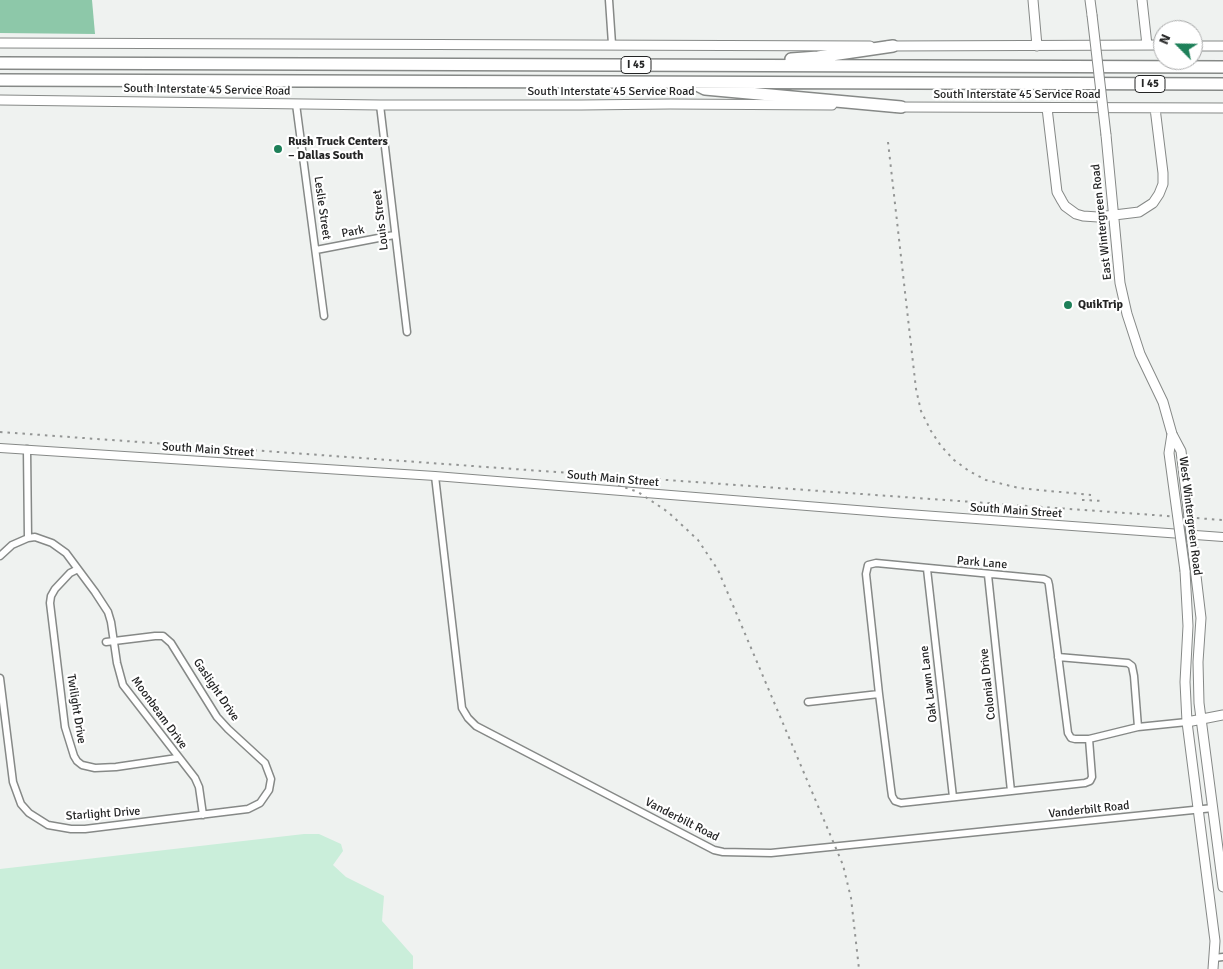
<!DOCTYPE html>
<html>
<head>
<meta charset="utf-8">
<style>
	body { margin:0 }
	#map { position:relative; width:1223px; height:969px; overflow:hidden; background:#eff2f0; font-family:Signika,sans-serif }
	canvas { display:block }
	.north { position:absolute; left:1153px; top:20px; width:50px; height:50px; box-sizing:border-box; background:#fff; border:1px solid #a7a8a8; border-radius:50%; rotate:293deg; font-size:14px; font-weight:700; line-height:20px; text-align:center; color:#242525 }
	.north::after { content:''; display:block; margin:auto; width:18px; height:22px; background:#1e8059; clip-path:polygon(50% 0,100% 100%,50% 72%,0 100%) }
</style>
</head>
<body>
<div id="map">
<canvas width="1223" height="969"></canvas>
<div class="north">N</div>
</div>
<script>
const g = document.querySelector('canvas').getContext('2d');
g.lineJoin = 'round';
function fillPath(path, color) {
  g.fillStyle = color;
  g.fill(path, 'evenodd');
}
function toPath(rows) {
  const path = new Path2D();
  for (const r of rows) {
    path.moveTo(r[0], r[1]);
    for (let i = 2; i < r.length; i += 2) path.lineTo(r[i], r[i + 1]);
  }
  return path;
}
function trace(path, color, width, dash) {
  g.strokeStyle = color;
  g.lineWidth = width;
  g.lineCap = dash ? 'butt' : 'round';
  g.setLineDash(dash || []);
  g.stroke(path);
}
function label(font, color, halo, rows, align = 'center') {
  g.font = font + ' Signika,sans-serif';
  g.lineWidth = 4.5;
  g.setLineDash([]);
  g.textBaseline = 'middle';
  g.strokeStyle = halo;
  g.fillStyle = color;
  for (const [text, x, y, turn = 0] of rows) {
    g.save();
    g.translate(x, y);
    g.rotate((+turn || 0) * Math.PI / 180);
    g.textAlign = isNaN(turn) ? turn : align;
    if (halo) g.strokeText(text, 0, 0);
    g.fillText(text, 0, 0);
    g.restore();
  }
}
const green = toPath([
	[304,834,319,834,341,844,343,851,333,865,346,877,384,896,382,921,413,956,413,969,0,969,0,869]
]);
const forest = toPath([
	[0,0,92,0,95,34,0,33]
]);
const minor = toPath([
	[609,0,612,44],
	[296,104,324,316],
	[380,105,407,332],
	[316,250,394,235],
	[27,449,28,538],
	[435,476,462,708,468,718,476,726,714,850,723,852,771,853,1213,808],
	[0,556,12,545,28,538,35,537,52,543,66,553,95,592,108,612,111,622,117,663,123,685,195,778,199,787,203,815],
	[78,569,70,573,55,589,51,596,50,603,65,727,74,756,77,761,82,765,95,768,116,767,177,758],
	[927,569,953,797],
	[988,575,1011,791],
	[1058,657,1128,663,1132,666,1134,676,1138,727],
	[0,678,13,782,21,804,29,813,48,825,71,829,85,829,248,809,260,803,269,790,271,779,265,763,228,729,217,717,171,643,163,636,155,636,106,642],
	[808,702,879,694],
	[1089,739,1092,777,1090,781,1085,783,901,803,895,801,892,796,891,789,879,694,866,574,868,565,876,563,1044,579,1048,581,1049,585,1068,733,1071,738,1075,739,1089,739,1138,727,1187,722],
	[1214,958,1223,957]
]);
const tertiary = toPath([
	[0,448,435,476,894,513,1223,537]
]);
const secondary = toPath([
	[1033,0,1037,46],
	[1090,0,1092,15],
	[1142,0,1147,45],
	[0,43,870,46],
	[888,46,1163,45],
	[1193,46,1223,46],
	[0,100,380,105,581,105,670,104,832,105],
	[895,107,1223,108],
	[1047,108,1057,192,1062,201,1065,206,1076,214,1083,216,1098,217,1139,212,1153,203,1159,194,1163,184,1163,173,1155,108],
	[1106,135,1120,283,1127,314,1140,354,1163,402,1172,434],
	[1192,542,1201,618,1198,662,1199,703,1223,887],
	[1185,571,1188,626,1185,682,1187,722,1215,941,1213,969],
	[1187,722,1223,715]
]);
const motorway = toPath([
	[791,59,818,57,893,46],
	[0,63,1223,67],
	[0,80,1223,84],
	[699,86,705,89,901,107]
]);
const rail = toPath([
	[888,142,916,389,921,411,931,431,941,446,954,460,969,471,986,480,1019,488,1091,495],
	[0,432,1223,520],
	[604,480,638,492,668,512,698,540,718,570,843,865,851,898,859,969],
	[1082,500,1104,501]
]);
const secondaryBridge = toPath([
	[1092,15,1106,135],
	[1172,434,1169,453,1185,571],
	[1172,434,1181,451,1192,542]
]);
const markers = [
	[278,149,5,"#1e8059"],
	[1068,305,5,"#1e8059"]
];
const shields = [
	[636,65,30],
	[1150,84,30]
];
const shieldNames = [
	["I 45",636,65],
	["I 45",1150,84]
];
const streetNames = [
	["South Interstate 45 Service Road",207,90,1],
	["South Interstate 45 Service Road",611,92],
	["South Interstate 45 Service Road",1017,95],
	["Leslie Street",322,208,82],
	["Louis Street",381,220,-97],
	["East Wintergreen Road",1102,222,-96],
	["Park",353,232,-11],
	["South Main Street",208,450,4],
	["South Main Street",613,479,5],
	["South Main Street",1016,511,4],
	["West Wintergreen Road",1190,516,83],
	["Park Lane",982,563,5],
	["Oak Lawn Lane",929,684,-97],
	["Colonial Drive",988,684,-96],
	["Gaslight Drive",216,690,56],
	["Twilight Drive",76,709,81],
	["Moonbeam Drive",159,713,54],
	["Vanderbilt Road",1089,810,-6],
	["Starlight Drive",103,814,-4],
	["Vanderbilt Road",682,820,27]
];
const poiNames = [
	["Rush Truck Centers",288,142],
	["– Dallas South",288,156],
	["QuikTrip",1078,305]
];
fillPath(green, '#caeeda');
fillPath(forest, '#8dc8a9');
trace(minor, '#868987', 9);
trace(tertiary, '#868987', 10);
trace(secondary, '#868987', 11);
trace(motorway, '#868987', 14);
trace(minor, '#fff', 6);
trace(tertiary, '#fff', 8);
trace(secondary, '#fff', 9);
trace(motorway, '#fff', 11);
trace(rail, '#939594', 2, [2.5, 5]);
trace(secondaryBridge, '#868987', 11, []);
trace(secondaryBridge, '#fff', 9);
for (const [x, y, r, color] of markers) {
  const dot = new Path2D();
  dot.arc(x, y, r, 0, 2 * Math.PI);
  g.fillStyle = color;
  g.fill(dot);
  trace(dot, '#fff', 2);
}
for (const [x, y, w] of shields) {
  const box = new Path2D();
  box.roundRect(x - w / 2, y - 8.5, w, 17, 4);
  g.fillStyle = '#fff';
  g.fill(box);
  trace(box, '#242525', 1);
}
label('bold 11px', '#242525', null, shieldNames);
label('12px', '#242525', '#fff', streetNames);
label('bold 12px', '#242525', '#fff', poiNames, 'left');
</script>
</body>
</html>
